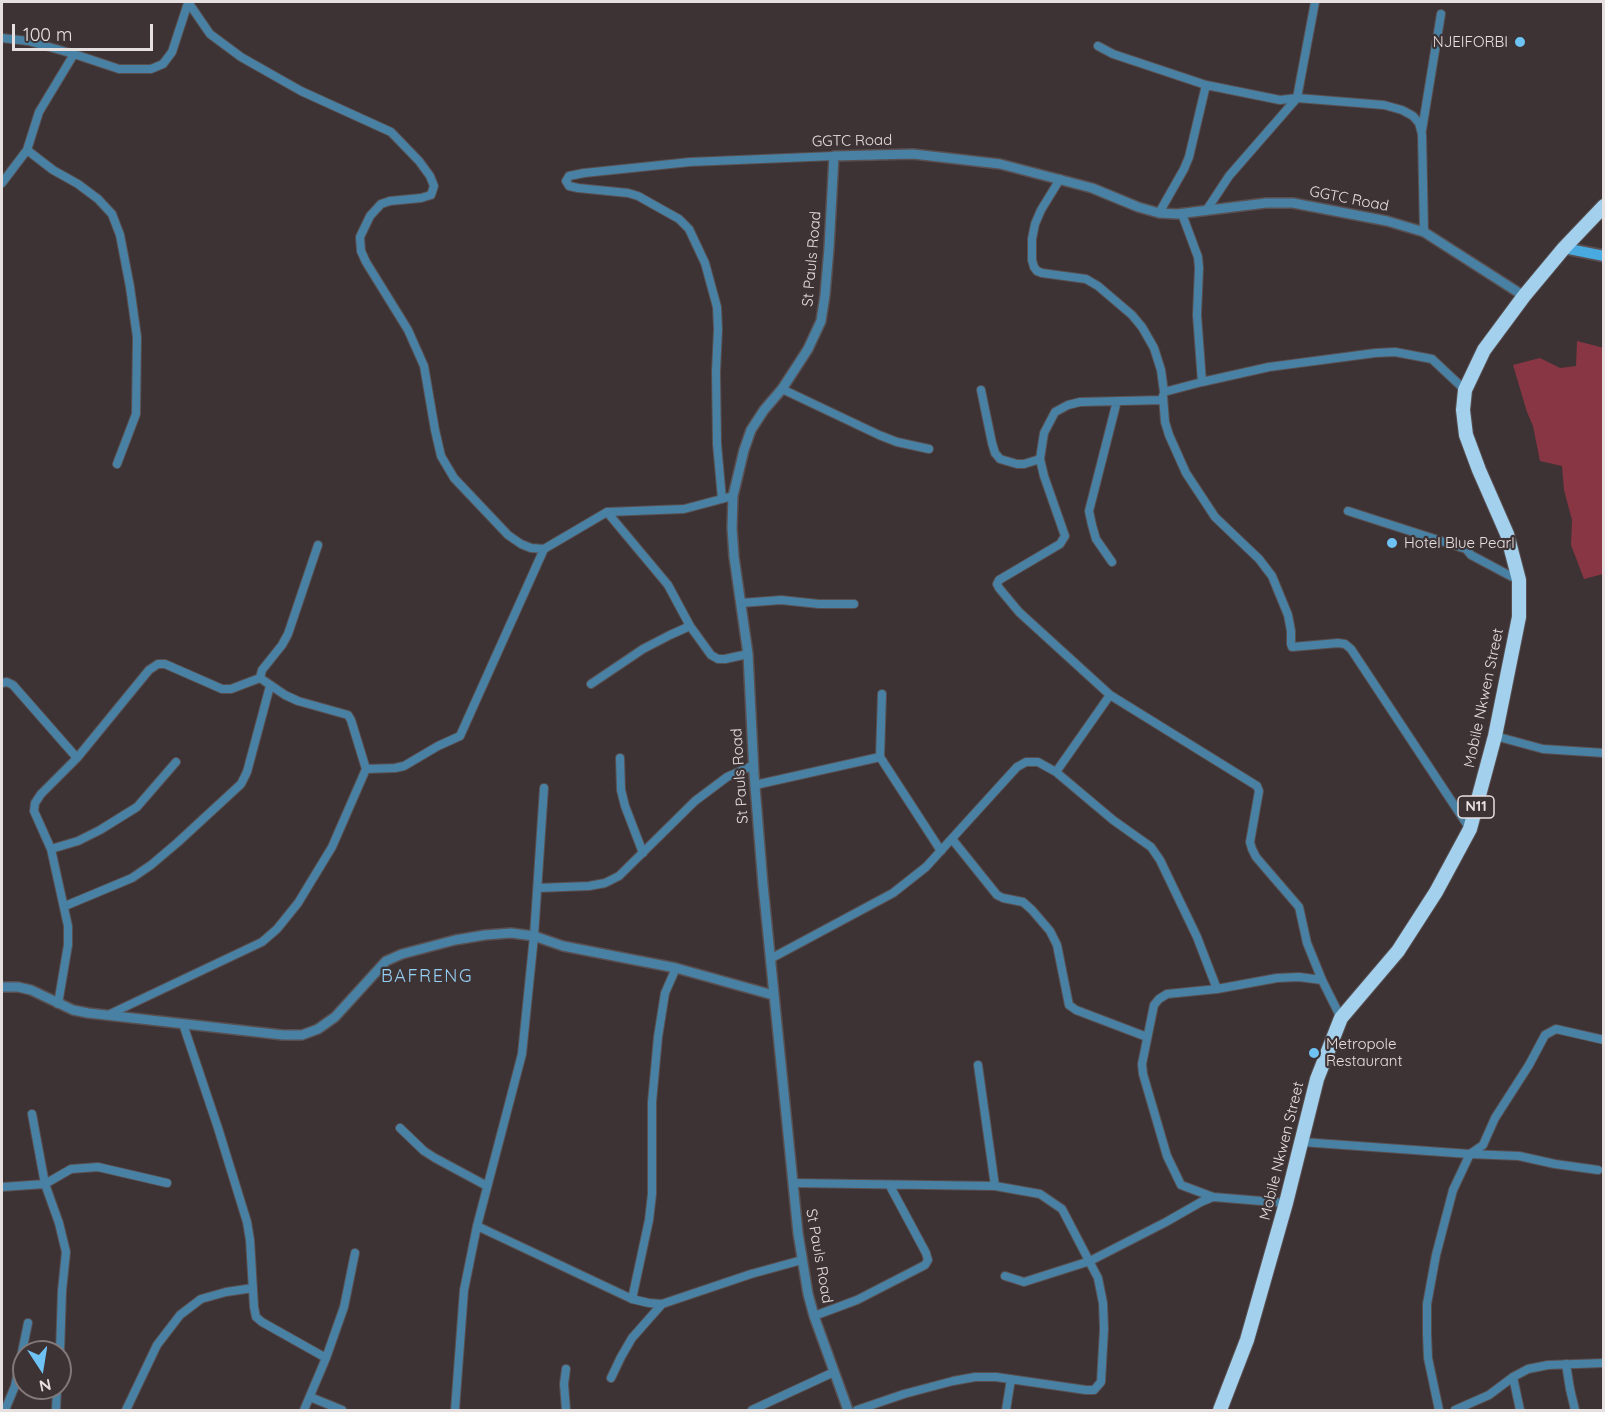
<!DOCTYPE html>
<html>
<head>
<meta charset="utf-8">
<style>
	body { margin:0 }
	#map { position:relative; width:1605px; height:1412px; overflow:hidden; background:#3e3334; font-family:Quicksand,sans-serif }
	canvas { display:block }
	.frame { position:absolute; inset:0; border:3px solid #e7e0e0; pointer-events:none }
	.north { position:absolute; left:12px; top:1340px; width:60px; height:60px; box-sizing:border-box; background:#3e3334; border:2px solid #827879; border-radius:50%; rotate:168deg; font-size:16px; font-weight:700; line-height:24px; text-align:center; color:#e7e0e0 }
	.north::after { content:''; display:block; margin:auto; width:21px; height:27px; background:#6fc2f4; clip-path:polygon(50% 0,100% 100%,50% 72%,0 100%) }
	.scale { position:absolute; left:12px; top:24px; width:141px; height:27px; box-sizing:border-box; border:3px solid #e7e0e0; border-top:0; padding-left:8px; font-size:18px; line-height:21px; white-space:nowrap; color:#e7e0e0; -webkit-text-stroke:4px #3e3334; paint-order:stroke }
</style>
</head>
<body>
<div id="map">
<canvas width="1605" height="1412"></canvas>
<div class="frame"></div>
<div class="north">N</div>
<div class="scale">100 m</div>
</div>
<script>
const g = document.querySelector('canvas').getContext('2d');
g.lineJoin = 'round';
function fillPath(path, color) {
  g.fillStyle = color;
  g.fill(path, 'evenodd');
}
function toPath(rows) {
  const path = new Path2D();
  for (const r of rows) {
    path.moveTo(r[0], r[1]);
    for (let i = 2; i < r.length; i += 2) path.lineTo(r[i], r[i + 1]);
  }
  return path;
}
function trace(path, color, width, dash) {
  g.strokeStyle = color;
  g.lineWidth = width;
  g.lineCap = dash ? 'butt' : 'round';
  g.setLineDash(dash || []);
  g.stroke(path);
}
function label(font, color, halo, rows, align = 'center') {
  g.font = font + ' Quicksand,sans-serif';
  g.lineWidth = 4.5;
  g.setLineDash([]);
  g.textBaseline = 'middle';
  g.strokeStyle = halo;
  g.fillStyle = color;
  for (const [text, x, y, turn = 0] of rows) {
    g.save();
    g.translate(x, y);
    g.rotate((+turn || 0) * Math.PI / 180);
    g.textAlign = isNaN(turn) ? turn : align;
    if (halo) g.strokeText(text, 0, 0);
    g.fillText(text, 0, 0);
    g.restore();
  }
}
const green = toPath([
	[1577,341,1604,348,1603,574,1584,579,1571,545,1572,520,1564,490,1562,466,1540,461,1533,426,1527,412,1513,365,1540,358,1560,368,1576,366]
]);
const minor = toPath([
	[188,2,210,34,241,57,301,91,391,132,419,161,430,176,434,186,431,195,421,198,390,201,381,204,370,216,360,237,361,251,366,262,408,330,424,366,435,430,441,456,454,478,508,535,521,544,531,548,544,549,607,512,684,509,733,496],
	[2,38,28,41,74,54],
	[1098,46,1113,54,1206,85,1280,100,1297,98,1384,105,1402,110,1413,116,1419,123,1422,134,1424,232],
	[1422,130,1441,14],
	[27,150,53,170,78,184,98,199,112,214,120,235,130,287,137,337,136,414,117,464],
	[1060,179,1041,210,1035,224,1032,239,1032,260,1034,267,1037,271,1042,273,1086,279,1098,286,1132,315,1142,327,1154,348,1161,370,1164,392,1202,382,1269,367,1375,353,1395,352,1432,359,1465,390],
	[2,183,27,150,39,112,74,54,119,69,151,69,163,64,172,52,188,3],
	[1206,211,1229,176,1297,98,1315,2],
	[1159,213,1184,169,1189,157,1206,85],
	[1182,214,1198,257,1199,268,1197,315,1202,382],
	[782,389,879,435,897,442,929,449],
	[981,390,992,443,995,453,1000,459,1017,464,1024,464,1040,459],
	[1163,396,1165,422,1169,435,1186,473,1215,517,1259,559,1272,576,1288,615,1291,631,1291,644,1292,647,1338,643,1345,644,1351,649,1470,829],
	[1162,400,1080,402,1068,405,1055,412,1044,433,1040,459,1044,476,1065,536,1060,544,999,580,997,584,999,588,1019,612,1110,695,1257,786,1259,791,1250,842,1252,849,1256,857,1299,907,1307,943,1322,980],
	[722,499,717,444,716,372,718,329,717,307,705,263,689,229,679,219,638,196,628,193,578,188,569,186,566,181,569,176,584,173,690,162,834,156],
	[1348,511,1466,549,1471,555,1518,580],
	[607,512,668,585,690,626,711,655,718,659,725,659,748,654],
	[1112,562,1096,539,1092,525,1089,511,1117,401],
	[741,603,781,600,819,604,854,604],
	[2,683,7,682,13,685,77,758],
	[591,684,643,649,670,635,690,626],
	[882,694,880,757,941,851],
	[1495,736,1543,749,1604,753],
	[620,758,621,790,625,806,643,853],
	[366,769,395,768,404,766,438,746,460,736,544,549],
	[1056,772,1110,695],
	[755,785,880,757],
	[952,839,997,895,1003,898,1023,902,1032,910,1050,931,1057,945,1069,1005,1076,1010,1147,1037],
	[51,849,78,841,100,830,137,807,176,762],
	[538,888,589,886,605,883,619,876,695,801,727,777,754,765],
	[65,906,132,878,151,865,177,843,241,784,247,772,270,686],
	[770,959,893,893,926,867,1017,767,1026,762,1038,762,1056,772,1113,820,1151,847,1160,860,1197,937,1217,989],
	[58,1004,68,945,68,926,51,849,34,811,35,803,41,794,77,758,149,670,158,664,165,664,222,689,231,689,260,678,262,670,282,645,288,634,318,545],
	[110,1014,262,942,277,929,298,903,332,847,366,769,351,720,348,715,298,701,285,695,260,678],
	[183,1024,218,1128,247,1222,250,1240,254,1307,256,1317,262,1322,326,1358],
	[978,1065,995,1186],
	[32,1114,45,1184,59,1223,66,1252,62,1291,60,1352],
	[400,1128,424,1151,435,1158,487,1186],
	[1302,1142,1470,1154,1519,1156,1555,1164,1598,1170],
	[793,1183,995,1186,1040,1194,1062,1209,1098,1278,1103,1303,1104,1329,1101,1382,1094,1390,1086,1390,996,1377,975,1377,953,1381,904,1394,857,1410],
	[2,1187,45,1184,71,1169,98,1167,167,1183],
	[1286,1203,1213,1197,1181,1185,1167,1156,1143,1074,1142,1064,1154,1005,1159,999,1167,994,1217,989,1277,978,1299,977,1322,980,1341,1018],
	[477,1226,632,1299,649,1303,662,1304,751,1274,802,1260],
	[1005,1276,1024,1282,1090,1261,1166,1222,1201,1202,1213,1197],
	[632,1299,649,1220,652,1194,652,1102,658,1037,665,993,676,968],
	[814,1316,857,1300,925,1265,928,1260,926,1253,890,1186],
	[1566,1364,1570,1389,1575,1410],
	[1513,1377,1520,1410],
	[611,1378,621,1357,632,1338,662,1304],
	[310,1397,342,1410],
	[5,1410,15,1386,28,1323],
	[56,1410,57,1388],
	[126,1410,157,1345,180,1315,201,1299,226,1292,253,1288],
	[304,1410,326,1358,344,1307,355,1253],
	[455,1410,464,1290,477,1226,522,1054,534,936,544,788],
	[566,1410,564,1384,566,1369],
	[752,1410,834,1372],
	[1006,1410,1011,1379],
	[1439,1410,1428,1358,1427,1333,1427,1304,1436,1255,1453,1190,1470,1154,1483,1145,1495,1118,1529,1065,1545,1035,1556,1029,1604,1040],
	[1455,1410,1489,1395,1513,1377,1528,1369,1548,1365,1604,1363]
]);
const tertiary = toPath([
	[2,987,18,987,31,990,73,1010,88,1013,283,1035,302,1035,318,1029,335,1017,386,961,402,954,455,940,485,935,511,933,534,936,563,946,676,968,773,995],
	[848,1410,814,1316,808,1294,798,1233,763,885,754,774,748,654,734,557,732,528,733,496,744,450,751,430,764,410,782,389,808,349,821,321,825,295,829,248,834,156,913,154,1000,164,1092,188,1138,207,1159,213,1177,214,1266,203,1293,203,1387,221,1424,232,1524,296]
]);
const secondary = toPath([
	[1564,248,1604,256]
]);
const trunk = toPath([
	[1220,1410,1247,1340,1286,1203,1317,1079,1341,1018,1398,951,1436,892,1470,829,1495,736,1519,617,1519,580,1507,534,1479,470,1466,435,1463,410,1465,390,1484,350,1524,296,1564,248,1604,206]
]);
const markers = [
	[1520,42,6,"#6fc2f4"],
	[1392,543,6,"#6fc2f4"],
	[1314,1053,6,"#6fc2f4"]
];
const shields = [
	[1476,807,36]
];
const shieldNames = [
	["N11",1476,807]
];
const poiNames = [
	["NJEIFORBI",1508,42,"right"],
	["Hotel Blue Pearl",1404,543],
	["Metropole",1326,1044],
	["Restaurant",1326,1061]
];
const streetNames = [
	["GGTC Road",852,141,-1],
	["GGTC Road",1349,199,11],
	["St Pauls Road",812,259,-85],
	["Mobile Nkwen Street",1484,698,-78],
	["St Pauls Road",740,776,-94],
	["Mobile Nkwen Street",1282,1151,-76],
	["St Pauls Road",819,1256,80]
];
const quarterNames = [
	["BAFRENG",427,977]
];
fillPath(green, '#883644');
trace(minor, '#594f50', 10);
trace(tertiary, '#594f50', 12);
trace(secondary, '#594f50', 14);
trace(trunk, '#594f50', 16);
trace(minor, '#4881a3', 8);
trace(tertiary, '#4881a3', 9);
trace(secondary, '#49aae0', 10);
trace(trunk, '#a2d0ed', 14);
for (const [x, y, r, color] of markers) {
  const dot = new Path2D();
  dot.arc(x, y, r, 0, 2 * Math.PI);
  g.fillStyle = color;
  g.fill(dot);
  trace(dot, '#3e3334', 2);
}
for (const [x, y, w] of shields) {
  const box = new Path2D();
  box.roundRect(x - w / 2, y - 11, w, 22, 4.5);
  g.fillStyle = '#3e3334';
  g.fill(box);
  trace(box, '#e7e0e0', 1.5);
}
label('bold 14px', '#e7e0e0', null, shieldNames);
label('15px', '#e7e0e0', '#3e3334', poiNames, 'left');
label('15px', '#e7e0e0', '#3e3334', streetNames);
g.letterSpacing = '1.5px';
label('18px', '#94cff4', '#3e3334', quarterNames);
g.letterSpacing = '0px';
</script>
</body>
</html>
